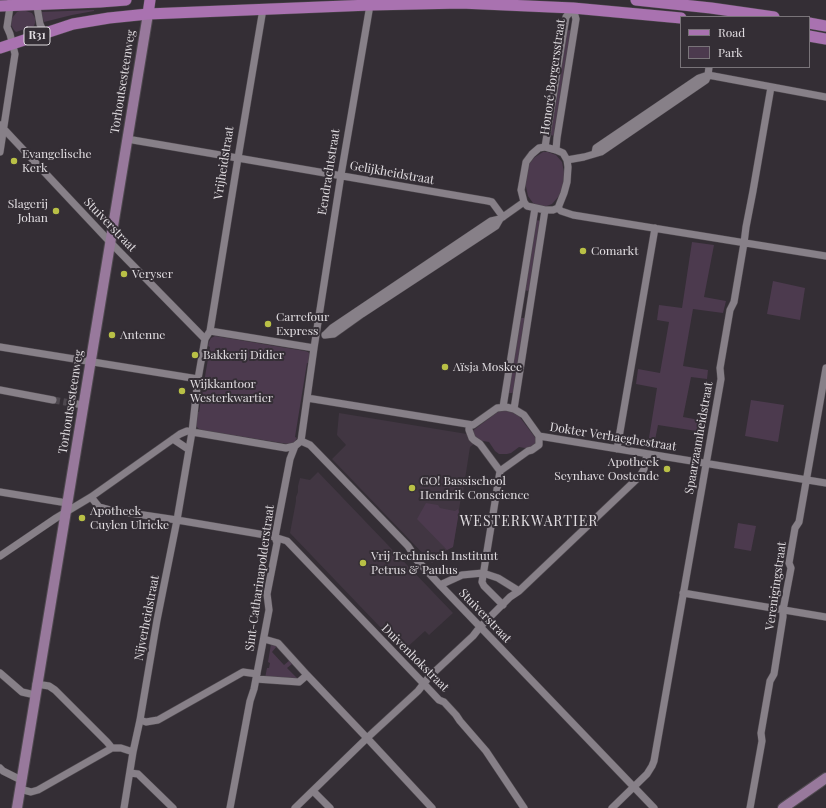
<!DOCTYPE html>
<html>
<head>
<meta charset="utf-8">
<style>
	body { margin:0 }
	#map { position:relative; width:826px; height:808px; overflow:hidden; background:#342e35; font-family:"Playfair Display",serif }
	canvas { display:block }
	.legend { position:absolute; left:680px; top:16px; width:130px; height:52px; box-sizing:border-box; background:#342e35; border:1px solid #797479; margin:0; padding:5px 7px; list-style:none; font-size:12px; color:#e0dce0 }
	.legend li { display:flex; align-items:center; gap:8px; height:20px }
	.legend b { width:20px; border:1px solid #797479 }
</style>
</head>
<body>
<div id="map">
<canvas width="826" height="808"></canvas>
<ul class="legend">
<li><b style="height:5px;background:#a972b0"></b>Road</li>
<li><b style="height:11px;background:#4c3a4e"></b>Park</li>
</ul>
</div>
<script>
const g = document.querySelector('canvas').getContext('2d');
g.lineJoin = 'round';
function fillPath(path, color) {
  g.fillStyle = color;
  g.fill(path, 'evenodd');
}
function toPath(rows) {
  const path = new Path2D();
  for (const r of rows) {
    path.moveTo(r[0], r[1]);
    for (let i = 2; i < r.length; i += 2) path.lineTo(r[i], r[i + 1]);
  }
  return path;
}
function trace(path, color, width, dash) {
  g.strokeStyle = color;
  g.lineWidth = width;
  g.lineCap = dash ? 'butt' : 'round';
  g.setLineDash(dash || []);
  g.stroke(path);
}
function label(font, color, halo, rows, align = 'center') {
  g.font = font + ' "Playfair Display",serif';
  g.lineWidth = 4;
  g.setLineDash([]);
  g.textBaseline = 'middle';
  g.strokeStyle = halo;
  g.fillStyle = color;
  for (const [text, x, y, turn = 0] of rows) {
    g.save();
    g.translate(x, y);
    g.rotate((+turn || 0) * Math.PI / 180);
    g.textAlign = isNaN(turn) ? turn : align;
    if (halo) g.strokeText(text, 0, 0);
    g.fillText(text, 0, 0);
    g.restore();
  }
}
const built = toPath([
	[339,413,467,434,474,444,470,447,463,492,461,497,453,547,447,550,432,563,332,459,346,445,337,435],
	[318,472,453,613,429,635,425,631,403,651,290,533,296,501,296,497,298,492,298,486,300,478,310,480]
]);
const green = toPath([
	[21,10,26,11,32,13,35,18,35,23,34,26,16,32,14,30,11,25,12,18,17,12],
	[94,10,94,11,72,15,44,22,41,12],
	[569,30,571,31,555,136,550,135,567,31],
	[543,152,548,152,556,155,562,162,564,172,564,183,559,196,552,204,544,207,537,206,533,203,528,196,526,187,526,180,528,168,529,164,535,157],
	[536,220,541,221,530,290,527,291,525,289],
	[692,242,714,245,704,297,726,301,723,313,693,309,683,366,708,370,707,379,691,377,683,417,705,421,703,432,658,425,654,445,648,444,657,388,636,384,638,369,660,373,669,322,657,320,659,305,682,308],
	[773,281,805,288,800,320,767,314],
	[521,318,524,318,525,320,513,393,508,393,520,319],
	[215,336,305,351,308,352,310,354,309,363,307,363,295,437,297,438,294,443,288,444,200,430,196,426,197,412,199,412,210,347,208,346,209,342,211,338],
	[751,400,784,405,778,442,745,436],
	[505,410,510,411,519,416,537,440,537,444,531,449,519,447,511,453,507,454,499,454,495,451,489,442,477,440,471,432,496,413,500,411],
	[426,503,438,505,440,508,455,511,458,509,459,512,453,547,447,550,417,519],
	[738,523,756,526,751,551,734,548],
	[271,644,277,646,272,652,284,665,290,660,292,664,287,668,298,679,283,679,283,677,279,677,278,679,265,678,267,668,269,668,270,663,268,662]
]);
const streetTunnel = toPath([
	[53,400,71,403]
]);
const street = toPath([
	[36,1,40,24,44,33],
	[709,67,708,75,826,97],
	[0,125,110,242,205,339],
	[127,139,488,201,492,202,503,217],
	[545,147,556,150,563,153,567,160,568,167,567,182,564,193,558,208,553,210,545,210,527,206,524,202,521,190,526,162,532,154,539,148,545,147],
	[545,147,566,17,573,8],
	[556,150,557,138,576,19,573,8],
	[0,152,15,54,10,34,7,27,11,0],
	[567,160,584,157,601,152,706,80,708,75,699,78,596,148,595,153],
	[558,208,561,211,573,215,826,256],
	[210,331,314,348],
	[326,334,332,328,491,221,500,219,524,202],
	[325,335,334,334,362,314,496,226,500,219],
	[0,347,198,379],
	[0,390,53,400],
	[307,398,473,425,497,408,506,407,514,409,524,415,539,436,539,445,532,450,528,451,500,471],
	[71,403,83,405],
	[503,407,535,208],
	[514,409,545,210],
	[469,425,469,430,472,438,474,440,480,444,500,471],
	[539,436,826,483],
	[173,439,188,449],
	[301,441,310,445,408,546,412,552,414,557,440,585,654,808],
	[617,449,655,228],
	[500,471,482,582,484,586,503,605],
	[0,492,67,503],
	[91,497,99,507,110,510,177,520,271,536,287,541,424,684,439,700,444,702,456,715,460,721,486,751,524,808],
	[0,556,56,518,91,497,180,434,187,431,192,432,286,448,295,446,301,441,314,348,341,175,370,5],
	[440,585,462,575,483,573,498,578,519,591],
	[683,593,826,617],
	[264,639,278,643,307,675,367,738,432,808],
	[0,673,22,692,35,695],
	[256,679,299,682,307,675],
	[36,684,49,686,55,690,107,742,112,748],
	[140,720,146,722,158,720,243,672,257,674],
	[0,768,3,771,21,780],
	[130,773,138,774,173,808],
	[20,789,31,792,38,790,112,748,121,748,133,752],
	[313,791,330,808],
	[124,808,133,752,140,720,157,620,177,520,192,432,198,379,205,339,210,331,238,158,263,9],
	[230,808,250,701,254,689,269,610,267,594,277,543,275,537,290,459,295,446],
	[295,808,367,738,418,691,429,677,473,636,480,627,510,597,519,591,640,476,644,469,647,454],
	[612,808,647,774,652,766,654,761,721,379,720,368,730,310,734,302,744,243,746,227,753,191,771,87],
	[750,808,762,741,761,733,770,681,774,674,783,617,783,610,791,568,789,563,795,528,799,522,826,368]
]);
const secondary = toPath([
	[17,808,148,14],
	[783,808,826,778]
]);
const primary = toPath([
	[636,0,711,8,774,17],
	[0,6,100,2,126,0],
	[148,14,150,0],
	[809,23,826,26],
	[809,36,826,39],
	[0,48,73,24,109,18,148,14,370,5,461,3,573,8,681,18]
]);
const markers = [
	[14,161,4,"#b9c046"],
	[56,211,4,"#b9c046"],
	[583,251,4,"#b9c046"],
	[124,274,4,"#b9c046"],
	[268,324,4,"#b9c046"],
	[112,335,4,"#b9c046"],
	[195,355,4,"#b9c046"],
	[445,367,4,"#b9c046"],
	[182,391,4,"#b9c046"],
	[667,469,4,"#b9c046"],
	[412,488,4,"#b9c046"],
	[82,518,4,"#b9c046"],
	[363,563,4,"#b9c046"]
];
const shields = [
	[37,36,26]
];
const shieldNames = [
	["R31",37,36]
];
const streetNames = [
	["Honoré Borgersstraat",553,77,-82],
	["Torhoutsesteenweg",123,82,-81],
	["Vrijheidstraat",224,163,-81],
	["Eendrachtstraat",329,172,-81],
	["Gelijkheidstraat",392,173,10],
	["Stuiverstraat",110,225,46],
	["Torhoutsesteenweg",71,402,-81],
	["Dokter Verhaeghestraat",613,437,9],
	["Spaarzaamheidstraat",699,438,-80],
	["Sint-Catharinapolderstraat",260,578,-82],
	["Verenigingstraat",776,586,-82],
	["Stuiverstraat",485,616,46],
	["Nijverheidstraat",147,618,-79],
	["Duivenhokstraat",415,658,45]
];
const poiNames = [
	["Evangelische",22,154],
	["Kerk",22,168],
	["Slagerij",48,204,"right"],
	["Johan",48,218,"right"],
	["Comarkt",591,251],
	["Veryser",132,274],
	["Carrefour",276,317],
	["Express",276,331],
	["Antenne",120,335],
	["Bakkerij Didier",203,355],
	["Aïsja Moskee",453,367],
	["Wijkkantoor",190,384],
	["Westerkwartier",190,398],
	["Apotheek",659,462,"right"],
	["Seynhave Oostende",659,476,"right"],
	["GO! Bassischool",420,481],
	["Hendrik Conscience",420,495],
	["Apotheek",90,511],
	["Cuylen Ulricke",90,525],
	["Vrij Technisch Instituut",371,556],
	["Petrus & Paulus",371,570]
];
const quarterNames = [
	["WESTERKWARTIER",529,522]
];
fillPath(built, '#413642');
fillPath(green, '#4c3a4e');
trace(streetTunnel, '#4e484f', 7, [7, 3.5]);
trace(street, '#4f494f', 8);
trace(secondary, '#4f494f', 12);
trace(primary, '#4f494f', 12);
trace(street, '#878088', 7);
trace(secondary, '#98799c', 10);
trace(primary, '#a972b0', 11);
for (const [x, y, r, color] of markers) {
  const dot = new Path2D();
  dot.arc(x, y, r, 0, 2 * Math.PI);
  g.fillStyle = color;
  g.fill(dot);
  trace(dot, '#342e35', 1.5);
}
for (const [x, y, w] of shields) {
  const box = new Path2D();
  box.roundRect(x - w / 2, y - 9, w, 18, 3);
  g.fillStyle = '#342e35';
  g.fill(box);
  trace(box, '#e0dce0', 1);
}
label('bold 11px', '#e0dce0', null, shieldNames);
label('12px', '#e0dce0', '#342e35', streetNames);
label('12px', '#e0dce0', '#342e35', poiNames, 'left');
g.letterSpacing = '1px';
label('14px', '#e0dce0', '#342e35', quarterNames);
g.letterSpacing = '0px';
</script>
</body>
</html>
